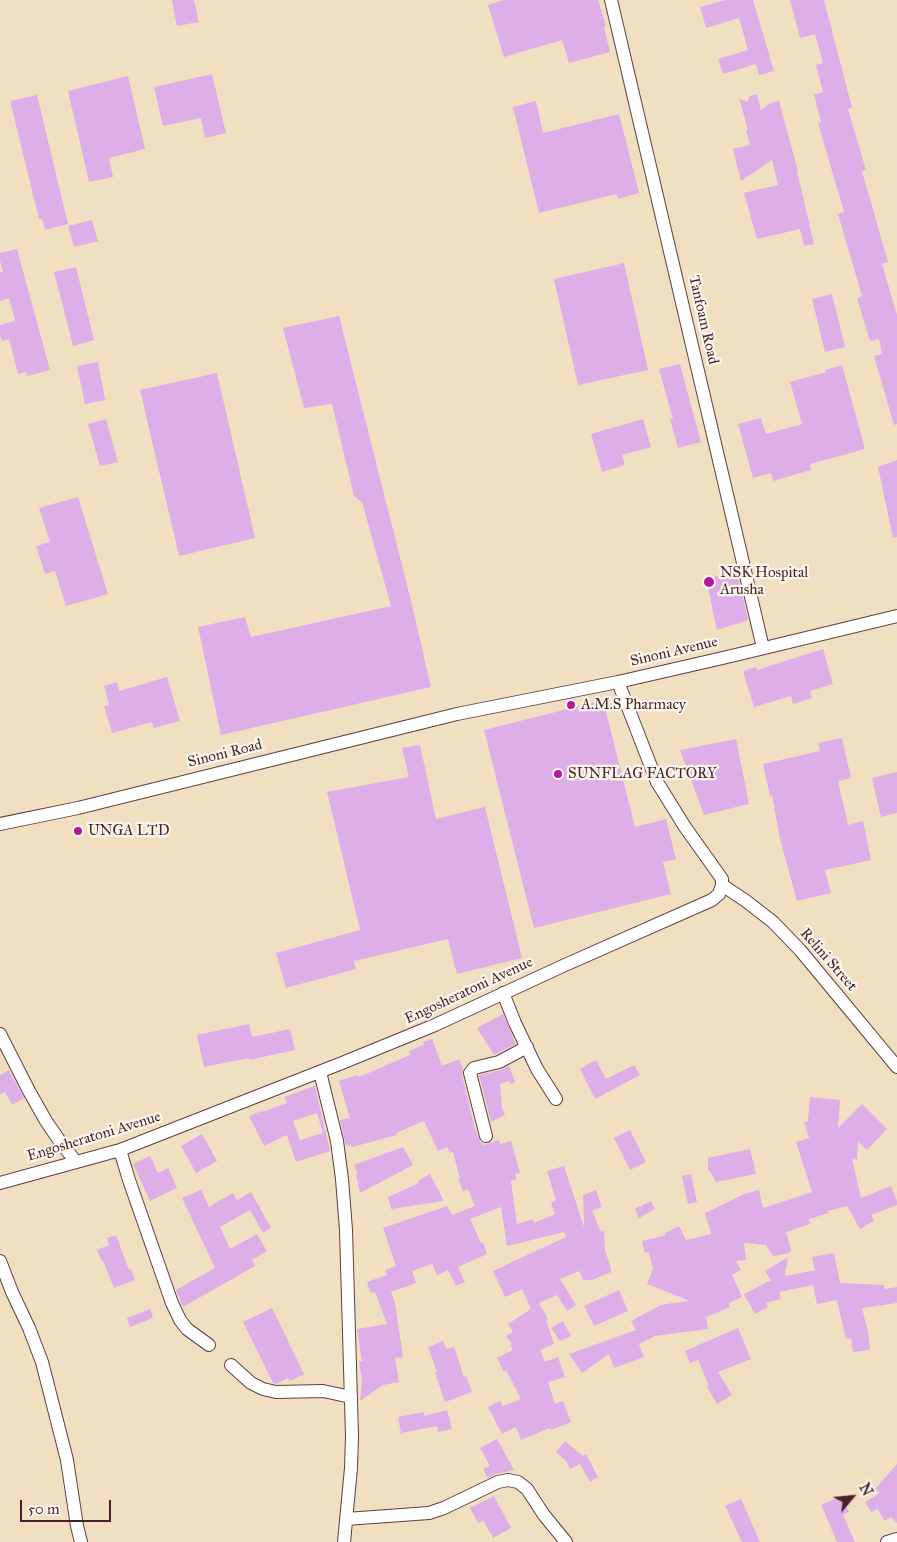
<!DOCTYPE html>
<html>
<head>
<meta charset="utf-8">
<style>
	body { margin:0 }
	#map { position:relative; width:897px; height:1542px; overflow:hidden; background:#f0e0c1; font-family:"IM FELL Great Primer",serif }
	canvas { display:block }
	.north { position:absolute; left:827px; top:1472px; width:50px; height:50px; -webkit-text-stroke:4px #fbf7ec; paint-order:stroke; rotate:62deg; font-size:14px; font-weight:700; line-height:20px; text-align:center; color:#4a1f2b }
	.north::after { content:''; display:block; margin:auto; width:18px; height:22px; background:#4a1f2b; clip-path:polygon(50% 0,100% 100%,50% 72%,0 100%) }
	.scale { position:absolute; left:20px; top:1500px; width:91px; height:22px; box-sizing:border-box; border:2px solid #4a1f2b; border-top:0; padding-left:6px; font-size:15px; line-height:18px; white-space:nowrap; color:#4a1f2b; -webkit-text-stroke:4px #fbf7ec; paint-order:stroke }
</style>
</head>
<body>
<div id="map">
<canvas width="897" height="1542"></canvas>
<div class="north">N</div>
<div class="scale">50 m</div>
</div>
<script>
const g = document.querySelector('canvas').getContext('2d');
g.lineJoin = 'round';
function fillPath(path, color) {
  g.fillStyle = color;
  g.fill(path, 'evenodd');
}
function toPath(rows) {
  const path = new Path2D();
  for (const r of rows) {
    path.moveTo(r[0], r[1]);
    for (let i = 2; i < r.length; i += 2) path.lineTo(r[i], r[i + 1]);
  }
  return path;
}
function trace(path, color, width, dash) {
  g.strokeStyle = color;
  g.lineWidth = width;
  g.lineCap = dash ? 'butt' : 'round';
  g.setLineDash(dash || []);
  g.stroke(path);
}
function label(font, color, halo, rows, align = 'center') {
  g.font = font + ' "IM FELL Great Primer",serif';
  g.lineWidth = 4.5;
  g.setLineDash([]);
  g.textBaseline = 'middle';
  g.strokeStyle = halo;
  g.fillStyle = color;
  for (const [text, x, y, turn = 0] of rows) {
    g.save();
    g.translate(x, y);
    g.rotate((+turn || 0) * Math.PI / 180);
    g.textAlign = isNaN(turn) ? turn : align;
    if (halo) g.strokeText(text, 0, 0);
    g.fillText(text, 0, 0);
    g.restore();
  }
}
const building = toPath([
	[172,0,194,0,199,22,177,26],
	[504,0,598,0,606,26,604,27,610,52,569,63,562,40,504,57,488,5],
	[725,0,753,0,774,71,759,75,756,64,723,74,718,59,748,50,739,18,706,28,700,7],
	[790,0,824,0,852,108,848,109,866,170,862,171,888,262,882,264,897,315,897,424,894,425,874,356,882,354,879,339,870,341,857,298,862,296,838,214,844,212,818,123,821,122,814,95,823,92,816,65,823,63,815,34,800,38],
	[212,74,226,133,205,138,201,118,163,126,154,87],
	[128,76,145,149,109,158,113,177,89,182,68,91],
	[757,94,761,110,771,103,779,101,798,171,797,171,814,244,804,246,800,229,757,239,744,193,778,185,772,160,741,181,733,149,750,145,746,130,748,130,739,98,747,102,750,96],
	[37,95,68,224,45,230,42,219,39,219,10,101],
	[536,101,543,133,619,114,639,193,618,199,616,194,539,213,513,107],
	[92,220,98,241,74,247,68,226],
	[17,249,50,370,27,376,26,372,18,374,9,339,2,341,0,334,0,325,15,321,9,298,0,301,0,272,3,272,0,261,0,253],
	[624,263,648,370,578,385,554,279],
	[76,267,94,340,73,346,54,272],
	[832,294,845,347,825,352,812,299],
	[339,316,412,605,431,687,221,735,198,627,245,617,251,637,391,606,362,502,354,496,332,404,304,408,283,328],
	[98,362,105,400,85,404,77,366],
	[680,364,701,442,678,448,670,419,673,419,659,369],
	[842,365,865,449,810,464,811,470,773,481,771,473,753,478,738,424,761,418,766,434,802,424,790,382,826,372,825,370],
	[217,373,255,538,179,556,140,390],
	[106,419,118,462,100,466,88,424],
	[643,419,651,447,622,455,625,465,602,472,591,434],
	[897,460,897,537,893,538,878,467],
	[78,497,108,594,66,606,55,571,45,574,36,546,50,542,39,508],
	[737,571,748,620,717,630,706,579],
	[823,649,833,684,810,691,812,698,793,704,791,696,754,707,743,671,756,667,757,670],
	[167,677,180,721,154,728,152,722,112,733,104,706,109,705,104,686,117,682,119,691],
	[603,700,635,827,666,819,676,859,663,862,671,894,534,928,484,730],
	[842,738,851,778,838,781,848,825,863,821,871,860,825,870,831,893,797,901,780,839,772,795,770,796,763,764,820,751,818,743],
	[736,739,749,804,704,815,680,750],
	[420,745,436,819,485,807,522,958,457,974,448,939,354,961,356,969,286,988,276,953,360,930,327,792,409,777,402,748],
	[897,772,897,813,881,817,872,778],
	[503,1014,516,1044,494,1055,477,1028],
	[249,1024,252,1037,290,1029,295,1050,249,1060,249,1058,204,1067,197,1035],
	[432,1039,442,1066,459,1059,463,1069,462,1075,475,1129,480,1141,484,1145,499,1140,500,1144,511,1141,520,1173,515,1174,517,1179,511,1181,517,1224,533,1219,534,1223,555,1214,551,1202,556,1200,547,1171,564,1166,584,1227,583,1193,584,1195,596,1190,602,1207,592,1211,601,1232,604,1230,605,1251,610,1264,611,1272,592,1280,583,1280,579,1271,560,1279,576,1305,567,1311,557,1295,539,1303,548,1319,546,1320,554,1344,540,1350,545,1362,558,1357,565,1377,548,1382,555,1404,563,1401,571,1422,551,1430,550,1428,521,1440,516,1427,502,1434,488,1407,500,1401,503,1406,521,1399,506,1370,504,1372,497,1358,513,1350,510,1345,512,1344,506,1336,513,1332,508,1324,531,1309,522,1289,505,1297,493,1271,566,1237,564,1232,507,1246,501,1207,470,1219,481,1243,483,1242,487,1254,458,1267,465,1282,456,1286,448,1270,437,1275,432,1264,412,1271,416,1283,391,1292,395,1303,403,1357,395,1358,399,1382,383,1385,360,1401,362,1381,359,1361,362,1361,357,1329,387,1324,375,1292,371,1293,367,1282,387,1275,385,1270,396,1266,383,1228,447,1206,452,1215,475,1206,468,1189,463,1191,458,1179,460,1179,453,1152,450,1153,447,1147,438,1151,424,1121,396,1133,397,1135,352,1147,351,1145,346,1146,340,1120,350,1118,339,1081,358,1075,359,1077,410,1055,409,1051,424,1045,423,1042],
	[596,1060,606,1079,634,1065,640,1075,595,1099,580,1069],
	[509,1066,515,1082,511,1084,509,1081,500,1084,502,1108,505,1115,491,1122,479,1075,501,1070],
	[9,1070,24,1098,12,1105,5,1092,0,1095,0,1075],
	[315,1086,330,1151,296,1162,287,1135,264,1146,249,1116,261,1111,262,1112,287,1103,284,1097],
	[317,1113,323,1133,300,1140,293,1121],
	[810,1097,840,1100,838,1128,862,1104,887,1129,867,1150,858,1142,857,1160,852,1159,861,1198,891,1186,897,1201,897,1205,871,1215,874,1221,860,1229,847,1206,828,1211,829,1213,809,1219,810,1224,786,1232,791,1250,789,1253,773,1256,766,1245,744,1243,746,1260,736,1261,741,1270,732,1275,742,1297,729,1303,730,1307,706,1317,708,1329,655,1336,639,1344,644,1357,614,1368,609,1354,582,1373,569,1354,636,1330,631,1321,659,1306,659,1305,690,1301,647,1284,653,1269,649,1252,645,1253,642,1241,666,1235,665,1233,679,1226,686,1240,711,1234,705,1213,744,1194,759,1190,763,1208,812,1192,796,1142,809,1138,804,1122,808,1121],
	[630,1130,646,1162,630,1170,614,1138],
	[202,1134,217,1161,196,1173,181,1146],
	[403,1147,413,1165,360,1193,356,1174,358,1174,354,1165],
	[750,1149,756,1174,716,1182,708,1168,708,1158],
	[150,1156,158,1173,168,1168,177,1188,150,1201,133,1164],
	[430,1174,444,1201,391,1209,388,1197,419,1183,418,1181],
	[691,1174,697,1202,688,1204,682,1176],
	[201,1190,209,1207,233,1193,237,1200,251,1192,271,1228,263,1233,250,1210,220,1227,230,1249,257,1234,267,1251,252,1260,255,1266,183,1307,176,1290,215,1268,182,1198],
	[651,1201,655,1209,639,1218,635,1209],
	[116,1235,129,1270,131,1269,135,1280,114,1288,103,1261,102,1262,97,1250,109,1245,107,1238],
	[834,1253,840,1283,884,1285,885,1289,897,1287,897,1303,862,1308,868,1332,870,1350,853,1352,851,1338,846,1339,837,1300,817,1304,813,1285,779,1292,781,1299,766,1303,768,1307,755,1314,744,1294,771,1280,765,1271,788,1257,785,1276,815,1270,812,1257],
	[619,1290,628,1311,594,1326,584,1306],
	[272,1308,304,1374,290,1381,288,1378,276,1384,273,1383,243,1322],
	[150,1309,153,1318,130,1327,127,1318],
	[563,1321,571,1336,560,1341,551,1328],
	[738,1328,751,1359,718,1372,732,1395,717,1404,707,1387,709,1386,698,1360,690,1363,685,1351],
	[443,1341,446,1349,454,1347,464,1377,466,1376,472,1392,445,1402,435,1373,437,1372,428,1347],
	[447,1410,452,1429,438,1432,437,1426,401,1433,398,1417,424,1412,424,1416],
	[497,1439,514,1470,496,1474,488,1478,483,1469,490,1466,480,1448],
	[565,1441,583,1456,586,1454,598,1477,590,1482,580,1464,570,1469,566,1461,556,1452],
	[897,1464,897,1523,891,1517,884,1521,878,1509,871,1512,865,1502,880,1493,875,1489],
	[494,1496,511,1528,493,1538,483,1520,478,1523,470,1508],
	[842,1496,849,1512,843,1515,855,1542,837,1542,821,1505],
	[741,1499,760,1542,742,1542,725,1506]
]);
const minor = toPath([
	[611,0,763,648],
	[0,824,78,808,457,714,618,682,727,657,897,616],
	[722,885,746,901,773,922,800,950,897,1067],
	[503,993,515,1023,537,1069,556,1099],
	[0,1034,29,1091,46,1121,59,1140,76,1162],
	[320,1072,337,1141,342,1179,346,1230,352,1436,351,1468,344,1542],
	[486,1136,470,1073,474,1068,499,1062,527,1047],
	[120,1150,129,1180,172,1303,180,1320,187,1329,209,1345],
	[0,1183,120,1150,342,1063,435,1025,565,965,712,900,719,894,722,885,722,879,685,827,657,782,618,682],
	[0,1261,12,1292,29,1328,42,1362,67,1460,77,1526,81,1542],
	[231,1365,251,1383,263,1389,276,1392,323,1391,351,1397],
	[346,1519,429,1513,444,1508,498,1482,508,1480,518,1482,527,1489,544,1515,566,1542],
	[887,1542,897,1539]
]);
const markers = [
	[709,582,6,"#b5179e"],
	[571,705,5,"#b5179e"],
	[558,774,5,"#b5179e"],
	[78,831,5,"#b5179e"]
];
const streetNames = [
	["Tanfoam Road",703,320,77],
	["Sinoni Avenue",674,652,-13],
	["Sinoni Road",225,754,-14],
	["Relini Street",828,960,49],
	["Engosheratoni Avenue",469,991,-25],
	["Engosheratoni Avenue",94,1137,-17]
];
const poiNames = [
	["NSK Hospital",720,573],
	["Arusha",720,590],
	["A.M.S Pharmacy",581,705],
	["SUNFLAG FACTORY",568,774],
	["UNGA LTD",88,831]
];
fillPath(building, '#deaee8');
trace(minor, '#633c42', 14);
trace(minor, '#fff', 12);
for (const [x, y, r, color] of markers) {
  const dot = new Path2D();
  dot.arc(x, y, r, 0, 2 * Math.PI);
  g.fillStyle = color;
  g.fill(dot);
  trace(dot, '#fbf7ec', 2);
}
label('15px', '#4a1f2b', '#fbf7ec', streetNames);
label('15px', '#4a1f2b', '#fbf7ec', poiNames, 'left');
</script>
</body>
</html>
